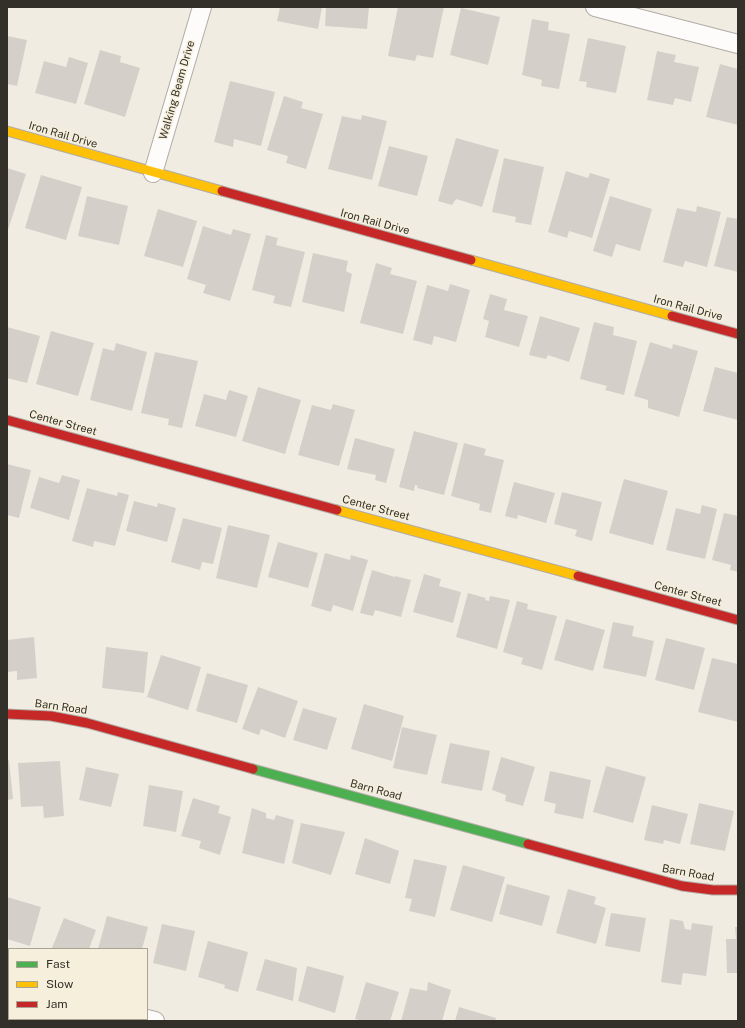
<!DOCTYPE html>
<html>
<head>
<meta charset="utf-8">
<style>
	body { margin:0 }
	#map { position:relative; width:745px; height:1028px; overflow:hidden; background:#f0ece2; font-family:"Public Sans",sans-serif }
	canvas { display:block }
	.frame { position:absolute; inset:0; border:8px solid #333029; pointer-events:none }
	.legend { position:absolute; left:8px; top:948px; width:140px; height:72px; box-sizing:border-box; background:#f6efdc; border:1px solid #a8a394; margin:0; padding:5px 7px; list-style:none; font-size:12px; color:#333029 }
	.legend li { display:flex; align-items:center; gap:8px; height:20px }
	.legend b { width:20px; border:1px solid #a8a394 }
</style>
</head>
<body>
<div id="map">
<canvas width="745" height="1028"></canvas>
<div class="frame"></div>
<ul class="legend">
<li><b style="height:5px;background:#4caf50"></b>Fast</li>
<li><b style="height:5px;background:#ffc107"></b>Slow</li>
<li><b style="height:5px;background:#c62828"></b>Jam</li>
</ul>
</div>
<script>
const g = document.querySelector('canvas').getContext('2d');
g.lineJoin = 'round';
function fillPath(path, color) {
  g.fillStyle = color;
  g.fill(path, 'evenodd');
}
function toPath(rows) {
  const path = new Path2D();
  for (const r of rows) {
    path.moveTo(r[0], r[1]);
    for (let i = 2; i < r.length; i += 2) path.lineTo(r[i], r[i + 1]);
  }
  return path;
}
function trace(path, color, width, dash) {
  g.strokeStyle = color;
  g.lineWidth = width;
  g.lineCap = dash ? 'butt' : 'round';
  g.setLineDash(dash || []);
  g.stroke(path);
}
function label(font, color, halo, rows, align = 'center') {
  g.font = font + ' "Public Sans",sans-serif';
  g.lineWidth = 3;
  g.setLineDash([]);
  g.textBaseline = 'middle';
  g.strokeStyle = halo;
  g.fillStyle = color;
  for (const [text, x, y, turn = 0] of rows) {
    g.save();
    g.translate(x, y);
    g.rotate((+turn || 0) * Math.PI / 180);
    g.textAlign = isNaN(turn) ? turn : align;
    if (halo) g.strokeText(text, 0, 0);
    g.fillText(text, 0, 0);
    g.restore();
  }
}
const building = toPath([
	[280,7,322,7,318,29,277,21],
	[326,7,369,7,367,29,325,26],
	[398,7,444,7,433,58,417,55,415,61,388,56],
	[461,8,500,17,488,65,450,55],
	[532,19,549,22,548,30,570,34,559,89,541,86,542,80,522,75],
	[7,36,27,40,17,86,7,84],
	[588,38,626,46,616,93,586,87,587,82,579,81],
	[100,50,121,56,120,62,140,68,125,117,84,104],
	[657,51,676,55,674,62,699,67,691,102,675,98,673,105,647,100],
	[69,57,88,63,76,104,35,93,44,61,66,67],
	[720,64,738,69,738,125,706,117],
	[230,81,275,92,261,146,234,139,233,147,214,142],
	[284,96,303,102,301,108,323,114,306,169,286,163,288,156,267,150],
	[362,115,387,121,372,180,328,169,342,116,361,120],
	[456,138,499,150,482,207,456,199,452,205,438,201],
	[389,146,428,156,417,196,378,186],
	[504,158,544,167,531,225,515,222,516,217,492,212],
	[7,168,26,174,7,233],
	[566,171,588,178,590,173,610,179,592,238,569,231,567,238,548,232],
	[41,175,82,187,66,240,25,228],
	[87,196,128,206,119,245,78,236],
	[610,196,652,209,640,251,616,244,612,257,593,251],
	[697,206,721,212,707,267,685,261,683,267,663,262,677,208,696,212],
	[158,209,197,221,183,267,144,256],
	[727,217,738,219,738,272,714,266],
	[203,226,231,235,233,229,251,234,230,301,203,293,206,285,187,279],
	[266,235,278,238,276,245,305,252,291,307,273,303,275,296,252,290],
	[313,253,348,261,346,271,352,274,344,312,302,302],
	[376,263,392,268,390,274,417,281,403,334,360,323],
	[450,284,470,290,456,342,434,336,432,345,413,340,427,285,448,291],
	[490,294,507,299,504,310,528,316,519,347,485,337,489,321,483,319],
	[540,316,580,328,569,362,548,355,546,359,529,355],
	[594,322,614,327,613,335,637,341,624,395,605,390,607,386,580,379],
	[7,327,40,336,27,383,7,378],
	[51,331,94,343,78,396,36,384],
	[650,342,672,349,673,344,698,351,679,417,648,408,648,400,634,396],
	[116,343,147,352,132,411,90,400,103,348,114,351],
	[155,352,198,361,182,428,168,425,169,419,141,413],
	[715,367,738,373,738,420,703,411],
	[258,387,301,400,285,454,242,441],
	[229,390,248,396,236,437,195,426,204,394,226,400],
	[333,404,355,410,339,466,298,455,312,405,331,410],
	[414,431,458,443,444,495,417,488,418,486,415,485,414,491,399,487],
	[355,438,395,449,386,483,375,480,376,475,347,469],
	[464,443,486,449,484,455,504,460,491,513,479,510,480,504,451,496],
	[7,464,31,470,19,518,7,515],
	[62,475,80,480,69,520,30,508,39,477,59,483],
	[624,479,668,491,653,545,609,533],
	[514,482,555,493,546,523,518,515,517,519,505,516],
	[87,488,117,496,118,492,129,495,115,546,94,541,93,547,72,541],
	[562,492,602,502,592,541,575,536,577,530,554,524],
	[134,501,157,507,158,503,176,508,167,542,126,531],
	[702,505,717,509,705,559,666,550,676,508,700,514],
	[724,513,738,516,738,572,730,570,731,565,712,560],
	[183,518,222,528,213,564,202,562,200,570,171,562],
	[228,525,270,535,257,588,216,578],
	[278,542,318,553,308,588,268,577],
	[325,553,350,560,351,555,368,560,353,611,333,605,331,612,311,606],
	[372,570,395,577,395,576,411,580,401,617,375,610,373,616,360,613],
	[424,574,441,579,439,586,461,592,453,623,413,612],
	[468,593,486,598,485,600,489,601,490,596,510,600,497,649,456,637],
	[517,601,528,604,527,609,557,616,542,670,521,664,523,658,503,652],
	[566,619,605,630,593,671,554,660],
	[613,622,634,626,632,636,654,641,646,677,603,668],
	[34,637,37,678,17,680,17,671,7,672,7,640],
	[666,638,705,648,694,690,655,680],
	[106,647,148,652,144,693,102,688],
	[161,655,201,667,188,710,147,697],
	[712,658,738,664,738,722,698,712],
	[207,673,248,685,237,723,196,711],
	[258,687,298,701,285,738,261,729,259,735,242,729],
	[364,704,404,716,392,761,351,749],
	[303,708,337,718,327,750,293,740],
	[402,727,437,735,427,775,393,768],
	[450,743,490,751,482,791,441,783],
	[501,757,535,767,523,806,505,801,506,795,492,790],
	[9,760,13,799,7,800,7,761],
	[60,761,64,816,44,818,43,806,21,807,18,763],
	[606,766,646,777,633,823,593,812],
	[86,767,119,774,111,807,79,800],
	[550,771,591,780,583,819,554,813,556,804,544,801],
	[149,785,183,791,176,832,143,826],
	[193,798,220,806,218,813,231,817,220,855,199,848,201,841,181,836],
	[699,803,734,811,725,851,690,844],
	[652,805,688,814,680,844,664,840,663,844,644,840],
	[252,808,266,813,266,818,274,820,276,815,294,820,284,864,242,853],
	[301,823,345,832,331,875,292,863],
	[365,838,399,851,390,884,355,874],
	[414,859,447,866,435,917,409,911,412,899,405,898],
	[463,865,505,877,492,922,450,910],
	[507,884,550,896,542,926,499,914],
	[568,889,596,897,594,904,606,908,596,944,556,933],
	[7,897,41,907,30,946,7,939],
	[611,913,646,918,640,952,605,946],
	[107,916,148,927,142,949,98,949],
	[64,918,96,930,89,949,52,948],
	[670,919,683,921,685,929,691,930,692,923,713,926,706,976,683,973,681,985,661,982],
	[162,924,195,931,186,971,153,963],
	[735,927,738,927,738,973,727,973,726,939,736,939],
	[208,941,248,952,238,992,224,988,225,985,198,977],
	[265,959,297,968,293,1001,256,990],
	[307,966,344,976,335,1013,298,1001],
	[366,982,399,992,390,1021,363,1021,355,1019],
	[428,982,451,990,442,1021,401,1021,410,988,427,991],
	[459,1007,496,1018,495,1021,455,1021]
]);
const street = toPath([
	[595,7,738,44],
	[153,173,202,7],
	[7,979,9,980],
	[147,1019,155,1021],
	[57,1021,58,1019]
]);
const fast = toPath([
	[253,769,528,844]
]);
const slow = toPath([
	[7,131,222,191],
	[471,260,672,316],
	[337,510,578,576]
]);
const jam = toPath([
	[222,191,471,260],
	[672,316,738,334],
	[7,420,337,510],
	[578,576,738,620],
	[7,714,51,716,87,723,253,769],
	[528,844,682,886,713,890,738,890]
]);
const streetNames = [
	["Walking Beam Drive",177,90,-74],
	["Iron Rail Drive",63,135,16],
	["Iron Rail Drive",375,222,15],
	["Iron Rail Drive",688,308,15],
	["Center Street",63,423,15],
	["Center Street",376,508,15],
	["Center Street",688,594,15],
	["Barn Road",61,707,8],
	["Barn Road",376,790,15],
	["Barn Road",688,873,10]
];
fillPath(building, '#d4d0c9');
trace(street, '#b0aca4', 20);
trace(fast, '#b0aca4', 11);
trace(slow, '#b0aca4', 11);
trace(jam, '#b0aca4', 11);
trace(street, '#fdfcfb', 18);
trace(fast, '#4caf50', 9);
trace(slow, '#ffc107', 9);
trace(jam, '#c62828', 9);
label('11px', '#333029', '#f6efdc', streetNames);
</script>
</body>
</html>
